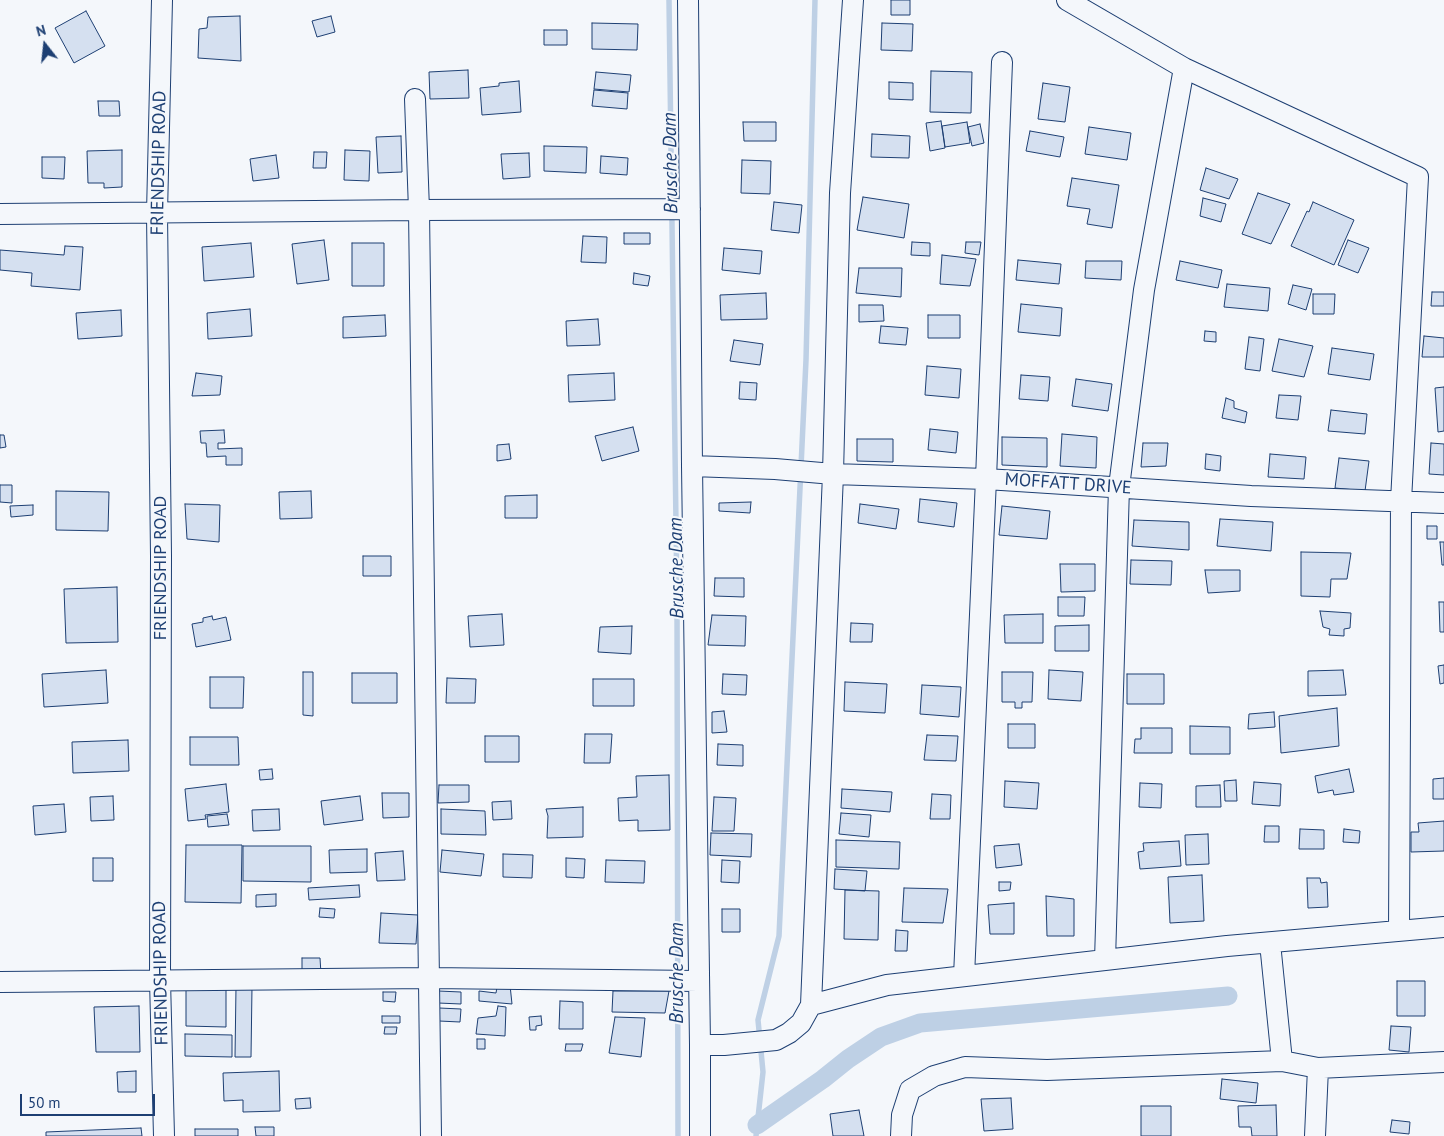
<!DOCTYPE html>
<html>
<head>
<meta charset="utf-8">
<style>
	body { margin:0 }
	#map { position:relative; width:1444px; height:1136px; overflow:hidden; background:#f4f7fb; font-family:"PT Sans",sans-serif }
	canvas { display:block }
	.north { position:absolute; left:20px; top:20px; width:50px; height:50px; -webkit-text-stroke:4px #f4f7fb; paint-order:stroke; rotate:344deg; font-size:14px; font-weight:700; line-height:20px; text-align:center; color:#1d3f73 }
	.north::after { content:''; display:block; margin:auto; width:18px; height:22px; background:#1d3f73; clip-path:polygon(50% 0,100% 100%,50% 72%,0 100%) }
	.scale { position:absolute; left:20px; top:1094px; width:135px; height:22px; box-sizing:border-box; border:2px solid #1d3f73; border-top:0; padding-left:6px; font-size:15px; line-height:18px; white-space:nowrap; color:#1d3f73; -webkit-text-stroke:4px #f4f7fb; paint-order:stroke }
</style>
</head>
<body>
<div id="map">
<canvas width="1444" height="1136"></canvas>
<div class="north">N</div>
<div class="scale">50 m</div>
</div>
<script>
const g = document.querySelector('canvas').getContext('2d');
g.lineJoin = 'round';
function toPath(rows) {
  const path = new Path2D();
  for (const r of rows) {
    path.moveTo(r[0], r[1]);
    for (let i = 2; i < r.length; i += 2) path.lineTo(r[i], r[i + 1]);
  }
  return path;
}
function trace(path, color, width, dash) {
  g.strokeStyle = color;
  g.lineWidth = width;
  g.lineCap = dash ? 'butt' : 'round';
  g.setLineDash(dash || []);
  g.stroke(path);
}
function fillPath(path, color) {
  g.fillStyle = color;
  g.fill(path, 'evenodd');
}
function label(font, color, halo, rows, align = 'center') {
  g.font = font + ' "PT Sans",sans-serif';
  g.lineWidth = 4;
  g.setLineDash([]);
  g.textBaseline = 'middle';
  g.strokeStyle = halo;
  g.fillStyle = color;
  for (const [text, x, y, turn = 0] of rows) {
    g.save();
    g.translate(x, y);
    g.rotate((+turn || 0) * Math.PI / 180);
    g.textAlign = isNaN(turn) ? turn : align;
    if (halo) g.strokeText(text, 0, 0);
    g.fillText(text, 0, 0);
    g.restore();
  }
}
const stream = toPath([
	[669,0,677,599,678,1136],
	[756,1136,763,1072,758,1020,779,936,806,360,815,0]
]);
const canal = toPath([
	[757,1125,823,1079,848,1059,881,1037,920,1023,1228,996]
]);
const building = toPath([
	[891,0,910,0,910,15,891,15,891,0],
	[86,11,105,46,74,63,55,28,86,11],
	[240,16,241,61,198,58,199,29,207,28,208,17,240,16],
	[331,16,335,32,317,37,312,21,331,16],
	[592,23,638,24,637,50,592,49,592,23],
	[882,23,913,24,912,51,881,50,882,23],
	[544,30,567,30,567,45,544,45,544,30],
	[468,70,469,98,430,99,429,72,468,70],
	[931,71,972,72,971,113,930,112,931,71],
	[596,72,631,75,629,92,594,89,596,72],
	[519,81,521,112,482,115,480,88,499,86,499,83,519,81],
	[889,82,913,83,913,100,889,99,889,82],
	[1043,83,1070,87,1065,122,1038,119,1043,83],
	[594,90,628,93,627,109,592,106,594,90],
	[98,101,119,101,120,116,99,116,98,101],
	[941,121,945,148,930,151,926,123,941,121],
	[743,122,776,122,776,141,744,141,743,122],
	[967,122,970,143,945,147,942,126,967,122],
	[980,124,984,143,972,146,968,127,980,124],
	[1089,127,1131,133,1127,160,1085,154,1089,127],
	[1030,131,1064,137,1060,157,1026,151,1030,131],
	[872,134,910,136,909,158,871,157,872,134],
	[401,136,402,172,378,173,376,137,401,136],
	[544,146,587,147,586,173,544,171,544,146],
	[122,150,122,187,104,188,104,183,88,183,87,151,122,150],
	[345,150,370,151,369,181,344,180,345,150],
	[314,152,327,152,326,168,313,168,314,152],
	[529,153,530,177,503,179,501,154,529,153],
	[276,155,279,178,253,181,250,159,276,155],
	[601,156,628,158,627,175,600,173,601,156],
	[42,157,65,157,64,179,42,178,42,157],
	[742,160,771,161,770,194,741,193,742,160],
	[1206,168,1238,179,1229,199,1200,190,1206,168],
	[1072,178,1119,185,1112,228,1087,224,1090,209,1067,206,1072,178],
	[1258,193,1290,204,1271,244,1242,234,1258,193],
	[863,197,909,204,904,238,857,230,863,197],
	[1203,198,1226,204,1221,222,1200,216,1203,198],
	[774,202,802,205,799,233,771,230,774,202],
	[1313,202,1354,220,1334,265,1291,246,1307,211,1309,212,1313,202],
	[624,233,650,233,650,244,624,244,624,233],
	[583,236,607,237,606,263,581,262,583,236],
	[324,240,329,280,297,284,292,244,324,240],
	[1348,240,1369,248,1358,273,1338,265,1348,240],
	[912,242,930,243,930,256,911,255,912,242],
	[966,242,981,242,979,255,965,253,966,242],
	[251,243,254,277,204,281,202,247,251,243],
	[352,243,384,243,384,286,352,286,352,243],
	[65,246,83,247,80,290,31,286,32,273,0,270,0,250,64,255,65,246],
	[724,248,762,251,760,274,722,270,724,248],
	[942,255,976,259,970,286,940,284,942,255],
	[1018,260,1061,264,1059,284,1016,280,1018,260],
	[1086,261,1122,261,1121,280,1085,278,1086,261],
	[1180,261,1222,270,1218,288,1176,280,1180,261],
	[859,268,902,268,901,297,856,293,859,268],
	[634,273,650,276,648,286,633,284,634,273],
	[1227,284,1270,288,1268,311,1224,307,1227,284],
	[1293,285,1312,289,1306,310,1288,304,1293,285],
	[1432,292,1444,292,1444,306,1431,306,1432,292],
	[766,293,767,319,721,320,720,295,766,293],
	[1313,294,1335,294,1334,314,1313,314,1313,294],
	[1021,304,1062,308,1060,336,1018,332,1021,304],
	[859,305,883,305,884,321,859,322,859,305],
	[250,309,252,336,208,339,207,313,250,309],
	[121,310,122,336,78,339,76,313,121,310],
	[385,315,386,336,343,338,343,317,385,315],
	[928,315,960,315,960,338,928,338,928,315],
	[598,319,600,345,567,346,566,321,598,319],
	[881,326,908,328,906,345,879,343,881,326],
	[1205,331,1216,332,1216,342,1204,341,1205,331],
	[1424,336,1444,338,1444,357,1422,357,1424,336],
	[1249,337,1264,339,1260,371,1245,369,1249,337],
	[1279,339,1313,346,1304,377,1272,371,1279,339],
	[734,340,763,344,760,365,730,361,734,340],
	[1332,348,1374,354,1370,380,1328,374,1332,348],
	[927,366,961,369,959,398,925,395,927,366],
	[196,373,222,376,220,395,192,396,196,373],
	[614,373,615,400,569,402,568,375,614,373],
	[1021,375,1050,377,1048,401,1019,399,1021,375],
	[1076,379,1112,384,1108,411,1072,406,1076,379],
	[740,382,757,383,756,400,739,399,740,382],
	[1444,387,1444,431,1438,432,1435,388,1444,387],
	[1279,395,1301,396,1298,420,1276,418,1279,395],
	[1226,398,1234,401,1234,408,1247,412,1245,423,1222,418,1226,398],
	[1331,410,1367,414,1365,434,1328,431,1331,410],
	[633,427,639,451,602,461,595,436,633,427],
	[930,429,958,432,956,453,928,450,930,429],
	[224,430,225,443,218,443,218,449,242,448,242,465,226,465,226,456,207,457,206,443,201,443,200,431,224,430],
	[1062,434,1097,437,1096,468,1060,466,1062,434],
	[0,435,4,435,6,447,0,448,0,435],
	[1002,437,1047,438,1047,467,1002,465,1002,437],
	[857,439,893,439,893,462,857,461,857,439],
	[1143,443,1168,443,1166,466,1141,467,1143,443],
	[1431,443,1444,444,1444,475,1429,474,1431,443],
	[509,444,511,459,497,461,497,445,509,444],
	[1206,454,1221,456,1220,471,1205,469,1206,454],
	[1270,454,1306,457,1304,479,1268,477,1270,454],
	[1339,458,1369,461,1365,491,1335,488,1339,458],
	[0,485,12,485,12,503,0,502,0,485],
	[56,491,109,492,108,531,56,530,56,491],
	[311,491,312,518,280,519,279,492,311,491],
	[537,495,537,518,505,518,505,496,537,495],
	[920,499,957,503,954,527,918,522,920,499],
	[751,502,750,513,719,511,719,503,751,502],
	[185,504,220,505,219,542,187,539,185,504],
	[860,504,899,509,896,529,858,523,860,504],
	[33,505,33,515,11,517,10,506,33,505],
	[1002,506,1050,511,1047,539,999,535,1002,506],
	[1220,519,1273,522,1271,551,1217,546,1220,519],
	[1134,520,1189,522,1189,550,1132,546,1134,520],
	[1427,526,1437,526,1437,539,1427,539,1427,526],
	[1440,542,1444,542,1444,565,1442,565,1440,542],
	[1301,552,1351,553,1347,579,1331,579,1330,597,1301,596,1301,552],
	[363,556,391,556,391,576,363,576,363,556],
	[1131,560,1172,561,1171,585,1130,584,1131,560],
	[1060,564,1095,564,1095,591,1061,592,1060,564],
	[1205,570,1240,570,1240,591,1208,593,1205,570],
	[715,578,744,578,744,597,714,596,715,578],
	[117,587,118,642,66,643,64,589,117,587],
	[1058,597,1085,597,1084,616,1058,616,1058,597],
	[1439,602,1444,602,1444,632,1440,632,1439,602],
	[1320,611,1351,613,1350,628,1344,629,1344,636,1329,635,1330,629,1323,627,1320,611],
	[502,614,504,645,470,647,468,616,502,614],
	[1043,614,1043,643,1005,643,1004,615,1043,614],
	[712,615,746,616,745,646,708,645,712,615],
	[212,616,213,620,226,617,231,640,196,647,192,624,203,622,203,618,212,616],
	[851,623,873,624,872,642,850,642,851,623],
	[1089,625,1089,651,1055,651,1055,626,1089,625],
	[632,626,631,654,598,652,600,627,632,626],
	[1444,665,1444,683,1440,684,1438,666,1444,665],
	[106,670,108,703,44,707,42,674,106,670],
	[1049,670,1083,672,1081,701,1048,699,1049,670],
	[1343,670,1346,695,1308,696,1308,671,1343,670],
	[303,672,313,672,313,716,303,715,303,672],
	[1002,672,1033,672,1032,702,1022,702,1022,708,1015,708,1015,702,1002,702,1002,672],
	[352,673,397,673,397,703,352,703,352,673],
	[723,674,747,675,746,695,722,694,723,674],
	[1127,674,1164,674,1164,704,1127,704,1127,674],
	[210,677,244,677,243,708,210,708,210,677],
	[447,678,476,679,475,703,446,703,447,678],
	[593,679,634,679,634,706,593,706,593,679],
	[845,682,887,684,885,713,844,711,845,682],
	[922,685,961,687,959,717,920,714,922,685],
	[1337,708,1339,746,1281,753,1279,716,1337,708],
	[724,711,727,732,712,733,712,712,724,711],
	[1274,712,1275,727,1248,729,1249,714,1274,712],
	[1008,724,1035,724,1035,748,1008,748,1008,724],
	[1190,726,1230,727,1230,754,1190,754,1190,726],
	[1141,728,1172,728,1172,753,1134,753,1135,739,1141,739,1141,728],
	[585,734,612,734,610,763,584,763,585,734],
	[927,735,958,736,956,761,924,760,927,735],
	[485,736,519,736,519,762,485,762,485,736],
	[190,737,238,737,239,765,190,765,190,737],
	[128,740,129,771,73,773,72,742,128,740],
	[718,744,743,745,743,766,717,765,718,744],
	[272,769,273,779,260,780,259,770,272,769],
	[1349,769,1354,792,1334,795,1333,790,1318,793,1315,776,1349,769],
	[669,775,670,830,638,831,638,820,619,821,618,798,637,797,636,776,669,775],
	[1444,778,1444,799,1433,799,1433,779,1444,778],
	[1236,780,1237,801,1225,801,1224,781,1236,780],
	[1005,781,1039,783,1037,809,1004,807,1005,781],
	[1254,782,1281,784,1280,806,1252,804,1254,782],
	[1140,783,1162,784,1161,808,1139,807,1140,783],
	[226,784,229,812,205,815,206,819,188,821,185,789,226,784],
	[439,785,469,785,469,802,438,803,439,785],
	[1220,785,1221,807,1196,807,1196,786,1220,785],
	[842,789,892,792,890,812,841,808,842,789],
	[382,793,409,793,409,817,383,818,382,793],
	[932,794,951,795,950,819,930,819,932,794],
	[113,796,114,820,91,821,90,797,113,796],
	[360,796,363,820,324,825,321,801,360,796],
	[714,797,736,798,734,831,712,831,714,797],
	[511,801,512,819,493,820,492,802,511,801],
	[64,804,66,832,35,835,33,806,64,804],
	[583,807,583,837,547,838,548,816,546,809,583,807],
	[279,809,280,830,253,831,252,810,279,809],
	[441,809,485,811,486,835,441,834,441,809],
	[841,813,871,815,869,837,839,834,841,813],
	[227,814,229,825,208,827,207,816,227,814],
	[1444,821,1444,851,1411,852,1411,832,1419,832,1418,823,1444,821],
	[1265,826,1279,826,1279,842,1264,842,1265,826],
	[1300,829,1324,830,1324,849,1299,849,1300,829],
	[1344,829,1360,831,1359,843,1343,842,1344,829],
	[711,833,752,834,751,857,710,855,711,833],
	[1208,834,1209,864,1186,865,1185,835,1208,834],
	[836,840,900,842,899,869,836,867,836,840],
	[1179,841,1181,866,1140,869,1138,852,1144,851,1143,843,1179,841],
	[1019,844,1022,865,996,868,994,846,1019,844],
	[186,845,242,845,241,903,185,902,186,845],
	[243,846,311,846,311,882,243,881,243,846],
	[367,849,367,872,330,873,329,850,367,849],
	[442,850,484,854,481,876,440,872,442,850],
	[403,851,405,880,377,881,375,853,403,851],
	[503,854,533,855,532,878,503,877,503,854],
	[93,858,113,858,113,881,93,881,93,858],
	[566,858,585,859,584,878,566,877,566,858],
	[606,860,645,861,644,883,605,882,606,860],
	[722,860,740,861,739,883,721,882,722,860],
	[835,869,867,871,865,891,834,889,835,869],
	[1202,875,1204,921,1170,923,1168,877,1202,875],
	[1307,878,1320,878,1321,883,1327,882,1328,907,1308,908,1307,878],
	[999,882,1011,882,1010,890,999,891,999,882],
	[359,885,360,897,309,900,308,888,359,885],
	[904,888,948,889,943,923,902,922,904,888],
	[845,890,879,891,878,940,844,939,845,890],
	[276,894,276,906,256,907,256,895,276,894],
	[1046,896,1074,899,1074,936,1047,936,1046,896],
	[1014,903,1014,934,990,934,988,905,1014,903],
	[320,908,335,909,334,918,319,917,320,908],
	[722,909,740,909,740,932,722,932,722,909],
	[381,913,418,915,416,944,379,943,381,913],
	[896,930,908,931,907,951,895,951,896,930],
	[302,958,320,958,321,974,302,974,302,958],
	[1397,981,1425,981,1425,1016,1397,1016,1397,981],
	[186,985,226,985,226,1027,186,1026,186,985],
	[510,985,512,1004,479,1001,479,991,496,993,497,987,510,985],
	[236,987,252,987,251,1057,235,1057,236,987],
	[438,991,461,992,461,1004,438,1003,438,991],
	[613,991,669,991,665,1013,612,1012,613,991],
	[383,992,396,992,395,1002,383,1001,383,992],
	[560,1001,583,1002,583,1029,559,1029,560,1001],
	[139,1006,140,1052,96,1052,94,1007,139,1006],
	[498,1006,506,1007,505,1036,476,1034,478,1018,496,1016,498,1006],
	[439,1008,461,1009,460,1022,439,1021,439,1008],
	[382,1016,400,1016,400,1023,382,1023,382,1016],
	[541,1016,542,1025,536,1026,536,1030,530,1030,529,1017,541,1016],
	[615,1017,645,1018,641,1057,609,1053,615,1017],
	[1391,1026,1411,1027,1409,1052,1389,1050,1391,1026],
	[385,1027,397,1027,396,1034,384,1034,385,1027],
	[185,1034,232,1035,232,1057,185,1056,185,1034],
	[477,1039,485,1039,485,1049,477,1049,477,1039],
	[566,1044,583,1044,581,1051,565,1051,566,1044],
	[136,1071,136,1092,118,1092,117,1072,136,1071],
	[279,1071,280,1111,243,1112,243,1100,224,1101,223,1073,279,1071],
	[1222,1079,1258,1083,1256,1103,1220,1099,1222,1079],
	[310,1098,311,1108,296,1109,295,1099,310,1098],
	[1011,1098,1013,1129,984,1131,981,1099,1011,1098],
	[1276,1105,1277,1136,1252,1136,1251,1127,1239,1127,1238,1106,1276,1105],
	[1141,1106,1171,1106,1171,1136,1141,1136,1141,1106],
	[859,1110,864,1136,833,1136,830,1114,859,1110],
	[1392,1120,1410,1122,1409,1134,1390,1132,1392,1120],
	[255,1127,274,1127,274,1136,256,1136,255,1127],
	[141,1128,142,1136,46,1136,46,1132,141,1128],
	[195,1129,238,1129,238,1136,195,1136,195,1129]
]);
const minor = toPath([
	[162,0,157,213,161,556,160,980,164,1136],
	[688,0,692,466,700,1045,700,1136],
	[1067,0,1184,68,1418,177,1401,501,1399,931],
	[415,99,419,210,431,1136],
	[0,214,419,210,690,209],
	[692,466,775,469,833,474,986,479,1251,496,1444,503],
	[1270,943,1282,1061],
	[1105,960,1119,487,1144,290,1184,68],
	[964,976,986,479,1002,62],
	[0,982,429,978,698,981],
	[811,1005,833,474,840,193,853,0],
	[700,1045,724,1045,776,1040,789,1033,801,1023,811,1005,887,985,1227,946,1444,927],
	[901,1136,902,1115,910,1090,934,1076,965,1067,1047,1070,1282,1061,1318,1068,1444,1062],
	[1315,1136,1318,1068]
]);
const streetNames = [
	["FRIENDSHIP ROAD",159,163,-89],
	["MOFFATT DRIVE",1068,484,4],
	["FRIENDSHIP ROAD",161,568,-90],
	["FRIENDSHIP ROAD",161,973,-91]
];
const waterNames = [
	["Brusche Dam",671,163,-91],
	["Brusche Dam",677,568,-91],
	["Brusche Dam",678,973,-90]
];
trace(stream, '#bed0e5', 5.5);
trace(canal, '#bed0e5', 19);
fillPath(building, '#d5e0f0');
trace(building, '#1d3f73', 1);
trace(minor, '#1d3f73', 22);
trace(minor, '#f4f7fb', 20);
label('18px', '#1d3f73', '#f4f7fb', streetNames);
label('italic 19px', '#1d3f73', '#f4f7fb', waterNames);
</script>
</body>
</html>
